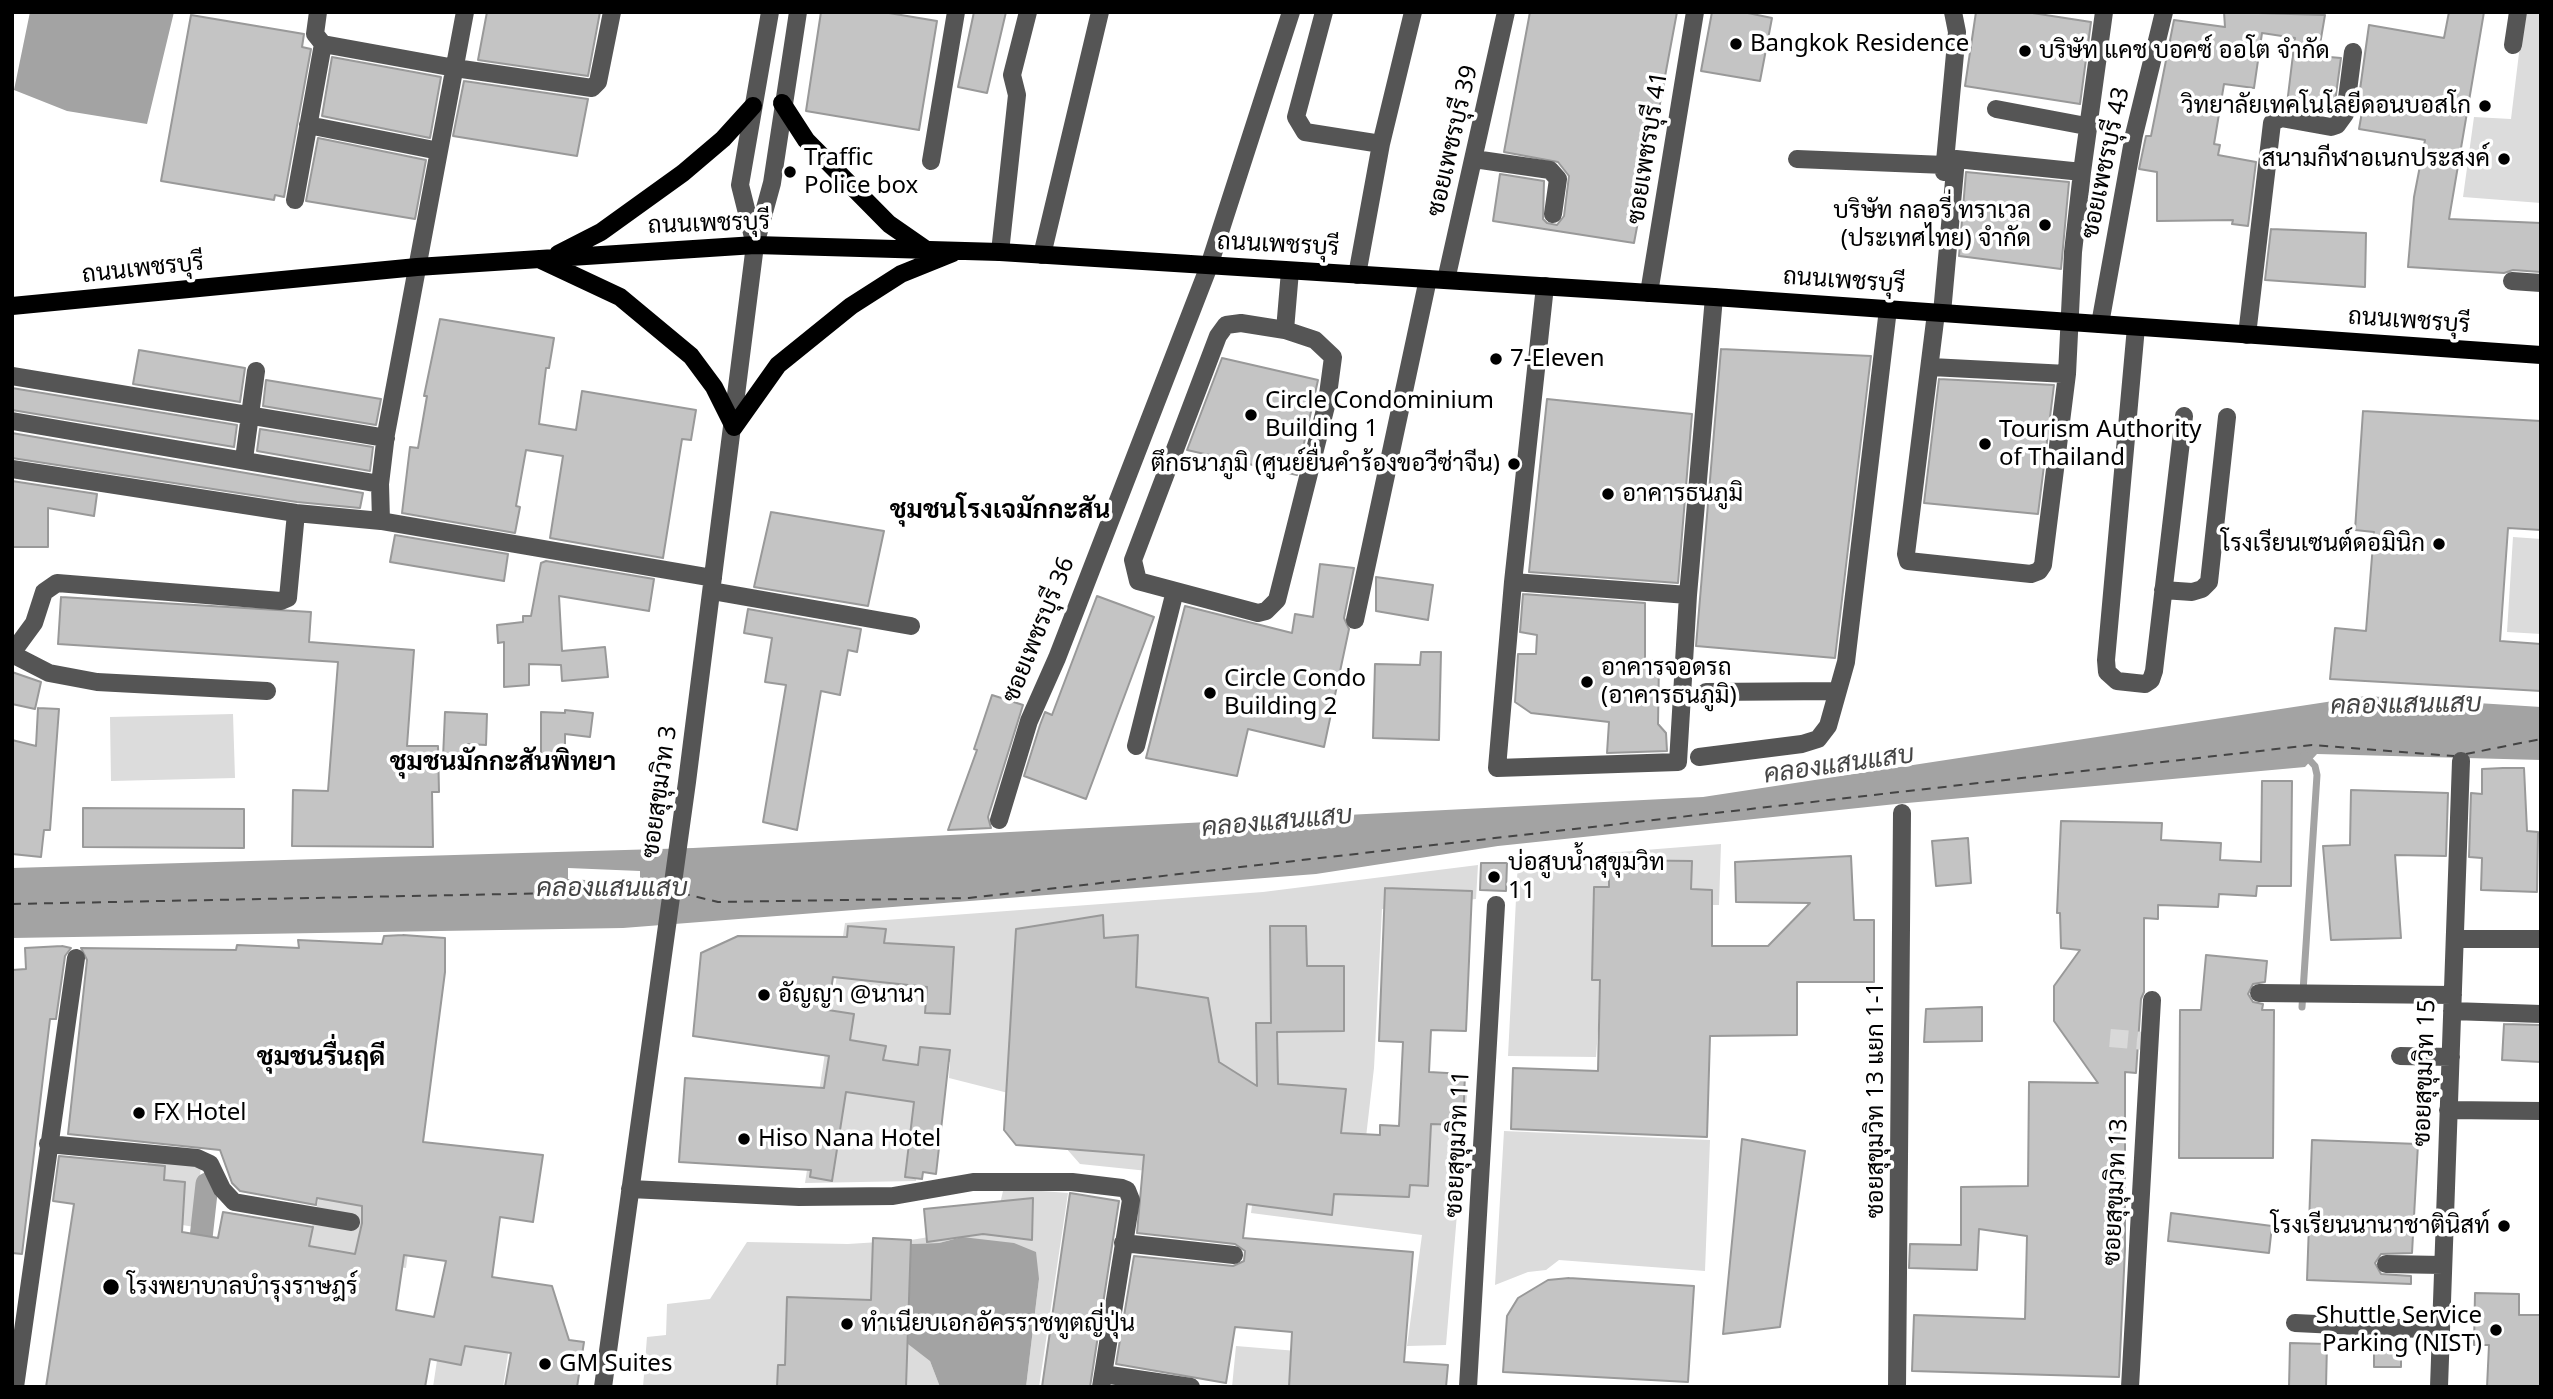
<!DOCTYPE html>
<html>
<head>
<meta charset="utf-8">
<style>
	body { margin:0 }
	#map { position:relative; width:2553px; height:1399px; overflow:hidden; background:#fff; font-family:"Noto Sans",sans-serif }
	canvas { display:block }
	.frame { position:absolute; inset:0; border:14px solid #000; pointer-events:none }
</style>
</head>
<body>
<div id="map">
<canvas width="2553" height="1399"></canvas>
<div class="frame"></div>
</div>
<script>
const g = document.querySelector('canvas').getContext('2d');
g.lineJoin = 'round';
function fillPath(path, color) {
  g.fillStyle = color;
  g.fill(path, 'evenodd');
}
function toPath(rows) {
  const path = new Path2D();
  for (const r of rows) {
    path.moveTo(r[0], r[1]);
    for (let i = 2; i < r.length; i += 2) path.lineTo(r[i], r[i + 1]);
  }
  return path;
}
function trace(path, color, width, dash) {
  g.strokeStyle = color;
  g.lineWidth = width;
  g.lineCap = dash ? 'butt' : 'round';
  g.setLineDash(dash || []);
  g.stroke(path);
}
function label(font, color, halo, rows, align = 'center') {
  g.font = font + ' "Noto Sans",Sarabun,sans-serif';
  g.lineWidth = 7;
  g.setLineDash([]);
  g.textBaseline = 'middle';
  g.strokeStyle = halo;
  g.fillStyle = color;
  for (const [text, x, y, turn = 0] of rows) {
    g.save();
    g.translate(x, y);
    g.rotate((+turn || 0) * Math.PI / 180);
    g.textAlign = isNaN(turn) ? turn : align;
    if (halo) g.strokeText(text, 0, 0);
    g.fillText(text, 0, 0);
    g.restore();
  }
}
const green = toPath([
	[2524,12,2541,12,2541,203,2463,197,2474,117,2511,119],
	[2513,537,2541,539,2541,634,2507,632],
	[233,714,235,778,111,781,110,717],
	[1721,844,1719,905,1607,904,1596,1057,1508,1056,1518,860],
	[1478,865,1476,899,1382,909,1374,1068,1363,1163,1348,1183,1430,1093,1467,1095,1446,1345,1407,1346,1422,1235,1251,1213,1255,1182,1080,1164,1020,1096,949,1078,950,1062,928,1063,916,1181,805,1183,845,923,1263,892],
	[1504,1131,1710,1140,1705,1271,1559,1260,1546,1270,1528,1272,1495,1285],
	[148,1159,201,1165,195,1227,144,1219],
	[321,1189,415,1202,406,1268,305,1256],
	[1028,1190,1068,1193,1039,1387,1026,1387,1039,1279,962,1237,939,1243,911,1244,930,1361,940,1387,643,1387,647,1337,666,1335,667,1304,710,1299,747,1242,848,1244,911,1240,995,1226,1003,1191],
	[441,1334,510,1341,503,1387,433,1387],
	[1236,1346,1346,1355,1342,1387,1232,1387]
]);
const water = toPath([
	[30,12,174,12,147,124,67,111,14,90],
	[2366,696,2541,707,2541,760,2317,754,2305,767,1896,804,1498,846,1316,874,623,928,12,938,12,868,693,848,1703,797],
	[962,1237,1014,1243,1036,1252,1039,1279,1026,1387,940,1387,930,1361,908,1344,911,1244,939,1243]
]);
const pier = toPath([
	[568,868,640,871,640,883,568,879]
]);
const stream = toPath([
	[2302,1007,2317,775,2315,766,2304,754]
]);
const canal = toPath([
	[198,1265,207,1184]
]);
const ferry = toPath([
	[2466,754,2541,739],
	[681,893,718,902,969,898,2312,745,2454,756],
	[12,904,609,892,638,881,663,887]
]);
const building = toPath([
	[487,12,600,12,588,76,478,60,487,12],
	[821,12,883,12,937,21,919,130,806,111,821,12],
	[974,12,1006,12,987,93,958,87,974,12],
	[1530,12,1677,12,1634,243,1493,221,1500,174,1544,181,1543,219,1547,223,1557,225,1564,216,1569,176,1558,162,1504,152,1530,12],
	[1712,12,1743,12,1772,18,1760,81,1701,71,1712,12],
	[1976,12,2026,12,2091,22,2080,104,1965,86,1976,12],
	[2224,12,2325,15,2318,56,2341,58,2334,109,2287,104,2295,38,2262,33,2254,88,2224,84,2214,144,2220,145,2218,155,2256,162,2248,226,2232,224,2233,220,2157,221,2157,172,2139,169,2146,136,2151,136,2174,20,2225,27,2224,12],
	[2449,12,2484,12,2449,219,2541,223,2541,272,2513,270,2504,273,2408,267,2414,197,2425,140,2359,129,2362,112,2357,111,2369,25,2444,38,2449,12],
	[191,15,304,34,302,47,311,49,284,197,275,195,274,200,161,181,191,15],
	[332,57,441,77,430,138,322,116,332,57],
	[464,81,588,99,577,156,453,136,464,81],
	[318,138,426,160,415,219,306,201,318,138],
	[1966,172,2069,182,2061,269,1959,256,1966,172],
	[2271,229,2366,233,2365,287,2265,280,2271,229],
	[440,319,554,338,549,368,546,368,539,424,576,430,582,391,696,410,691,440,682,439,663,558,550,538,563,456,526,450,516,506,520,507,515,533,402,513,410,447,418,448,427,396,424,396,440,319],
	[1721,349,1871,356,1835,658,1696,646,1721,349],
	[139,350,245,368,240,402,133,384,139,350],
	[1222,358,1318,380,1297,475,1187,450,1222,358],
	[1939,379,2054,385,2038,514,1924,503,1939,379],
	[266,380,381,399,376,425,263,406,266,380],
	[12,388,237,425,234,447,12,410,12,388],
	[1547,399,1692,414,1678,583,1529,572,1547,399],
	[2363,411,2541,421,2541,530,2508,528,2500,641,2541,644,2541,691,2330,679,2335,628,2366,631,2374,532,2355,530,2363,411],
	[260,429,373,447,370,471,257,451,260,429],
	[12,433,363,493,360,508,297,502,12,458,12,433],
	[12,481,97,494,94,516,48,508,48,547,12,547,12,481],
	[771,512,884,531,868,606,754,587,771,512],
	[395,535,508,554,504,581,390,562,395,535],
	[546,561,654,579,649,611,559,596,562,651,605,647,608,677,562,681,561,665,529,664,529,685,504,687,504,642,498,643,497,625,523,622,523,616,531,616,541,563,546,561],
	[1320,564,1354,568,1344,618,1349,629,1324,747,1248,729,1237,776,1146,758,1185,606,1292,633,1295,614,1313,617,1320,564],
	[1376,577,1433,585,1428,620,1376,611,1376,577],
	[1523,594,1645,603,1645,660,1659,661,1658,724,1666,733,1667,751,1607,753,1609,722,1531,713,1515,702,1518,654,1536,654,1537,635,1520,632,1523,594],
	[1097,596,1154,617,1086,799,1024,776,1040,725,1045,712,1052,715,1097,596],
	[61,597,311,612,309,642,414,650,407,746,438,746,439,792,432,792,433,847,292,846,293,790,328,791,338,662,58,644,61,597],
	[748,609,861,629,857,652,848,650,840,695,821,691,797,830,763,822,786,685,765,682,772,638,744,633,748,609],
	[1421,652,1441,652,1439,740,1373,738,1375,664,1420,665,1421,652],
	[12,672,41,682,35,709,12,704,12,672],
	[992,695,1023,705,988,817,991,828,948,830,977,750,974,749,992,695],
	[38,708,59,709,50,830,44,830,41,857,12,854,12,740,36,746,38,708],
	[565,710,593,713,590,737,565,734,565,757,541,757,541,712,565,713,565,710],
	[445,712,487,714,486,745,468,744,468,759,443,758,445,712],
	[2503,768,2524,768,2527,831,2538,832,2537,892,2481,890,2482,858,2469,857,2471,793,2482,794,2482,769,2503,768],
	[2262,781,2292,781,2291,886,2257,886,2256,896,2219,894,2218,907,2158,905,2158,919,2144,918,2144,992,2141,999,2136,1073,2125,1072,2125,1249,2119,1377,1912,1371,1914,1315,2025,1319,2027,1236,1979,1229,1977,1270,1909,1268,1910,1244,1961,1245,1961,1187,2028,1186,2029,1082,2098,1083,2054,1021,2054,986,2080,950,2061,948,2060,913,2057,913,2061,821,2162,823,2161,840,2221,843,2220,860,2261,862,2262,781],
	[2351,790,2448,793,2446,856,2395,855,2401,938,2331,940,2323,846,2350,845,2351,790],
	[83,808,244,809,244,848,83,847,83,808],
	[1968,838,1971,883,1936,886,1932,841,1968,838],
	[1851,856,1854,920,1874,920,1874,982,1797,982,1797,1035,1710,1036,1707,1137,1511,1129,1513,1068,1598,1071,1600,980,1592,980,1594,887,1609,887,1609,860,1692,861,1691,889,1712,890,1712,946,1768,946,1810,903,1736,902,1735,862,1851,856],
	[1481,863,1507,863,1506,891,1480,890,1481,863],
	[1385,888,1472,891,1466,1031,1431,1030,1429,1072,1465,1074,1463,1125,1431,1124,1428,1186,1410,1185,1409,1197,1334,1194,1332,1215,1247,1204,1243,1238,1413,1252,1404,1362,1448,1365,1446,1387,1289,1387,1292,1332,1235,1327,1226,1383,1116,1364,1134,1256,1233,1266,1244,1261,1245,1251,1235,1244,1137,1233,1144,1155,1016,1145,1004,1130,1016,929,1103,915,1104,938,1138,935,1136,987,1208,998,1219,1062,1257,1086,1256,1023,1271,1023,1270,926,1306,926,1307,966,1344,966,1344,1031,1277,1032,1278,1084,1346,1089,1341,1133,1380,1135,1380,1125,1399,1126,1403,1042,1379,1041,1385,888],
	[848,926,886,929,884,943,954,947,950,1014,925,1013,927,987,833,977,828,1010,854,1014,850,1040,886,1046,883,1060,918,1065,920,1047,950,1050,936,1174,923,1172,922,1179,905,1177,914,1102,846,1092,832,1181,810,1177,811,1170,679,1162,685,1078,824,1088,829,1056,693,1036,701,953,738,936,847,937,848,926],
	[403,935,445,938,445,972,423,1142,543,1155,533,1222,500,1217,492,1277,552,1286,569,1340,584,1342,577,1387,505,1387,511,1353,465,1346,461,1365,430,1359,425,1387,46,1387,74,1204,53,1201,59,1156,165,1166,164,1180,185,1182,182,1232,218,1238,223,1212,313,1227,309,1246,355,1254,362,1223,362,1206,317,1198,316,1205,240,1191,232,1183,220,1150,68,1134,87,960,81,948,236,950,237,945,299,948,298,940,382,944,384,936,403,935],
	[404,1255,446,1261,434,1317,396,1310,404,1255],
	[62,946,71,948,65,956,56,1019,50,1019,22,1254,12,1253,12,970,26,969,25,948,62,946],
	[2206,955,2267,961,2265,982,2253,984,2248,994,2253,1002,2263,1004,2262,1010,2274,1010,2273,1158,2179,1158,2180,1010,2201,1010,2206,955],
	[1982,1007,1982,1041,1924,1042,1926,1009,1982,1007],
	[2504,1024,2541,1025,2541,1062,2502,1060,2504,1024],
	[1742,1139,1805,1151,1780,1327,1723,1334,1742,1139],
	[2312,1140,2418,1144,2412,1253,2381,1254,2375,1263,2381,1274,2411,1276,2411,1284,2307,1280,2312,1140],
	[1070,1193,1119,1201,1090,1387,1042,1387,1070,1193],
	[1033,1198,1032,1240,983,1234,927,1242,924,1209,1033,1198],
	[2171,1213,2272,1226,2269,1253,2168,1241,2171,1213],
	[873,1238,911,1240,906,1387,777,1387,778,1365,785,1365,787,1297,871,1300,873,1238],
	[1569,1278,1694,1286,1688,1382,1503,1372,1507,1316,1518,1298,1548,1280,1569,1278],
	[2475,1293,2519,1294,2519,1315,2541,1315,2541,1387,2487,1387,2489,1345,2474,1345,2475,1293],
	[2374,1339,2401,1339,2401,1367,2374,1367,2374,1339],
	[2290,1343,2327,1344,2326,1387,2289,1387,2290,1343]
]);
const minorTunnel = toPath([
	[2110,1038,2144,1041]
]);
const minor = toPath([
	[318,12,315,34,323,44],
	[1324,12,1296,117,1305,132,1381,144,1357,275],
	[2513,45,2518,12],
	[1996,109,2086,126],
	[308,125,439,151],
	[1381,144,1413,12],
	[1474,159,1550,170,1558,179,1553,214],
	[1797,159,1945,165],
	[931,161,956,12],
	[1944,172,1957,32,1953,12],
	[2082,172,2104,12],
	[295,200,323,44,455,68,592,88,598,82,612,12],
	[754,241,740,185,770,12],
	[1000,252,1017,95,1012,75,1028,12],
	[1042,255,1100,12],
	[1446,280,1506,12],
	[2512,281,2541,283],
	[1545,286,1513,582,1497,768,1678,762,1688,595,1714,297],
	[1649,293,1695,12],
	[1936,313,1906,554,1908,561,2031,574,2039,571,2043,565,2067,374,2073,252,2082,172,1956,159,1942,313],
	[1241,323,1285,330,1315,340,1333,357,1327,402,1277,600,1266,611,1258,613,1138,581,1133,560,1218,336,1226,325,1241,323],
	[2100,324,2134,135,2164,12],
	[2136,327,2106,660,2107,672,2117,681,2145,684,2151,680,2154,671,2184,416],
	[1285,330,1290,271],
	[2247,335,2272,123,2281,118,2331,127,2337,125,2345,114,2353,52],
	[1931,367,2067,374],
	[12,376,386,438],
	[12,421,380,484],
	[244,459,256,371],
	[12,469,296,513,381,521,380,484,386,434,465,12],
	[381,521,713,578],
	[1513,582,1688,595],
	[2163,590,2192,592,2202,589,2209,582,2227,417],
	[712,591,911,626],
	[1355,620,1428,279],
	[12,653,34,623,44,592,57,583,281,601,288,598,296,513],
	[12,654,49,673,97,682,267,691],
	[1706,692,1836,691],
	[1136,746,1175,591],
	[1699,757,1802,744,1818,739,1828,726,1846,662,1888,309],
	[999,820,1029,721,1057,658,1209,266,1291,12],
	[2455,939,2541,939],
	[2259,993,2453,995],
	[2452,1011,2541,1014],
	[2400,1056,2451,1057],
	[2448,1110,2541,1111],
	[48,1144,197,1158,210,1164,222,1189,234,1202,351,1222],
	[630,1189,799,1197,893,1196,973,1182,1072,1182,1122,1188,1127,1190,1131,1200,1101,1387],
	[1123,1243,1234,1255],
	[2386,1264,2443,1265],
	[2295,1323,2441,1330],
	[1103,1374,1191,1387],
	[15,1387,76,958],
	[603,1387,687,782,755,245,772,183,798,12],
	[1468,1387,1496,905],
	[1897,1387,1902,813],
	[2130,1387,2152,1000],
	[2439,1387,2461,761]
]);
const major = toPath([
	[782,103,806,140,889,224,925,249],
	[558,254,601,232,683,173,723,139,753,106],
	[539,259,620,297,691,356,714,387,734,427,778,365,851,306,901,274,953,253],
	[12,306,417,267,755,245,1000,252,1714,297,2541,355]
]);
const markers = [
	[1736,44,7,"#000"],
	[2025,51,7,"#000"],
	[2485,106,7,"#000"],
	[2504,159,7,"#000"],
	[790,172,7,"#000"],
	[2045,225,7,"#000"],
	[1496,359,7,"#000"],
	[1251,415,7,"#000"],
	[1985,444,7,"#000"],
	[1514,464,7,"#000"],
	[1608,494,7,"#000"],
	[2439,544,7,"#000"],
	[1587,682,7,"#000"],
	[1210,693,7,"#000"],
	[1494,877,7,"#000"],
	[764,995,7,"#000"],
	[139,1113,7,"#000"],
	[744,1139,7,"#000"],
	[2504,1226,7,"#000"],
	[111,1287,9,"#000"],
	[847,1324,7,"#000"],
	[2496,1330,7,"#000"],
	[545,1364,7,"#000"]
];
const poiNames = [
	["Bangkok Residence",1750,44],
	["บริษัท แคช บอคซ์ ออโต จำกัด",2039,51],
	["วิทยาลัยเทคโนโลยีดอนบอสโก",2471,106,"right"],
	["Traffic",804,158],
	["Police box",804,186],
	["สนามกีฬาอเนกประสงค์",2490,159,"right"],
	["บริษัท กลอรี่ ทราเวล",2031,211,"right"],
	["(ประเทศไทย) จำกัด",2031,239,"right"],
	["7-Eleven",1510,359],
	["Circle Condominium",1265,401],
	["Building 1",1265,429],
	["Tourism Authority",1999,430],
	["of Thailand",1999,458],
	["ตึกธนาภูมิ (ศูนย์ยื่นคำร้องขอวีซ่าจีน)",1500,464,"right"],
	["อาคารธนภูมิ",1622,494],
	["โรงเรียนเซนต์ดอมินิก",2425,544,"right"],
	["อาคารจอดรถ",1601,668],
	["(อาคารธนภูมิ)",1601,696],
	["Circle Condo",1224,679],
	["Building 2",1224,707],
	["บ่อสูบน้ำสุขุมวิท",1508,863],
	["11",1508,891],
	["อัญญา @นานา",778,995],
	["FX Hotel",153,1113],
	["Hiso Nana Hotel",758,1139],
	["โรงเรียนนานาชาตินิสท์",2490,1226,"right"],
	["โรงพยาบาลบำรุงราษฎร์",127,1287],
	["Shuttle Service",2482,1316,"right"],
	["Parking (NIST)",2482,1344,"right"],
	["ทำเนียบเอกอัครราชทูตญี่ปุ่น",861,1324],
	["GM Suites",559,1364]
];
const streetNames = [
	["ซอยเพชรบุรี 39",1453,141,-77],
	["ซอยเพชรบุรี 41",1648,148,-81],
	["ซอยเพชรบุรี 43",2106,163,-78],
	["ถนนเพชรบุรี",709,224,-2],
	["ถนนเพชรบุรี",1278,245,3],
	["ถนนเพชรบุรี",143,269,-6],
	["ถนนเพชรบุรี",1844,281,4],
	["ถนนเพชรบุรี",2409,321,4],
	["ซอยเพชรบุรี 36",1039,630,-68],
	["ซอยสุขุมวิท 3",660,792,-82],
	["ซอยสุขุมวิท 15",2425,1073,-88],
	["ซอยสุขุมวิท 13 แยก 1-1",1876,1100,-90],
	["ซอยสุขุมวิท 11",1458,1144,-87],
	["ซอยสุขุมวิท 13",2116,1192,-87]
];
const neighbourhoodNames = [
	["ชุมชนโรงเจมักกะสัน",1000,511],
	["ชุมชนมักกะสันพิทยา",503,763],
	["ชุมชนรื่นฤดี",321,1058]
];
const waterNames = [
	["คลองแสนแสบ",2406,705,-1],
	["คลองแสนแสบ",1839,765,-8],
	["คลองแสนแสบ",1277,822,-5],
	["คลองแสนแสบ",612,889]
];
fillPath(green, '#dcdcdc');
fillPath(water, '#a3a3a3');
fillPath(pier, '#fff');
trace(stream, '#a3a3a3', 7);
trace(canal, '#a3a3a3', 23);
trace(ferry, '#444', 2, [9, 7]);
fillPath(building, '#c4c4c4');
trace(building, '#999', 2);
trace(minorTunnel, '#d9d9d9', 18, [18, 9]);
trace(minor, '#555', 18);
trace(major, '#000', 18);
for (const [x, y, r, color] of markers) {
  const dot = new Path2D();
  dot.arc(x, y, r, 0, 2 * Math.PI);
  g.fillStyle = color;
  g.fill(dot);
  trace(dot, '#fff', 2.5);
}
label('24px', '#000', '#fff', poiNames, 'left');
label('24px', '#000', '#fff', streetNames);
label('bold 26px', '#000', '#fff', neighbourhoodNames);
label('italic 26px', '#444', '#fff', waterNames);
</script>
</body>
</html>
